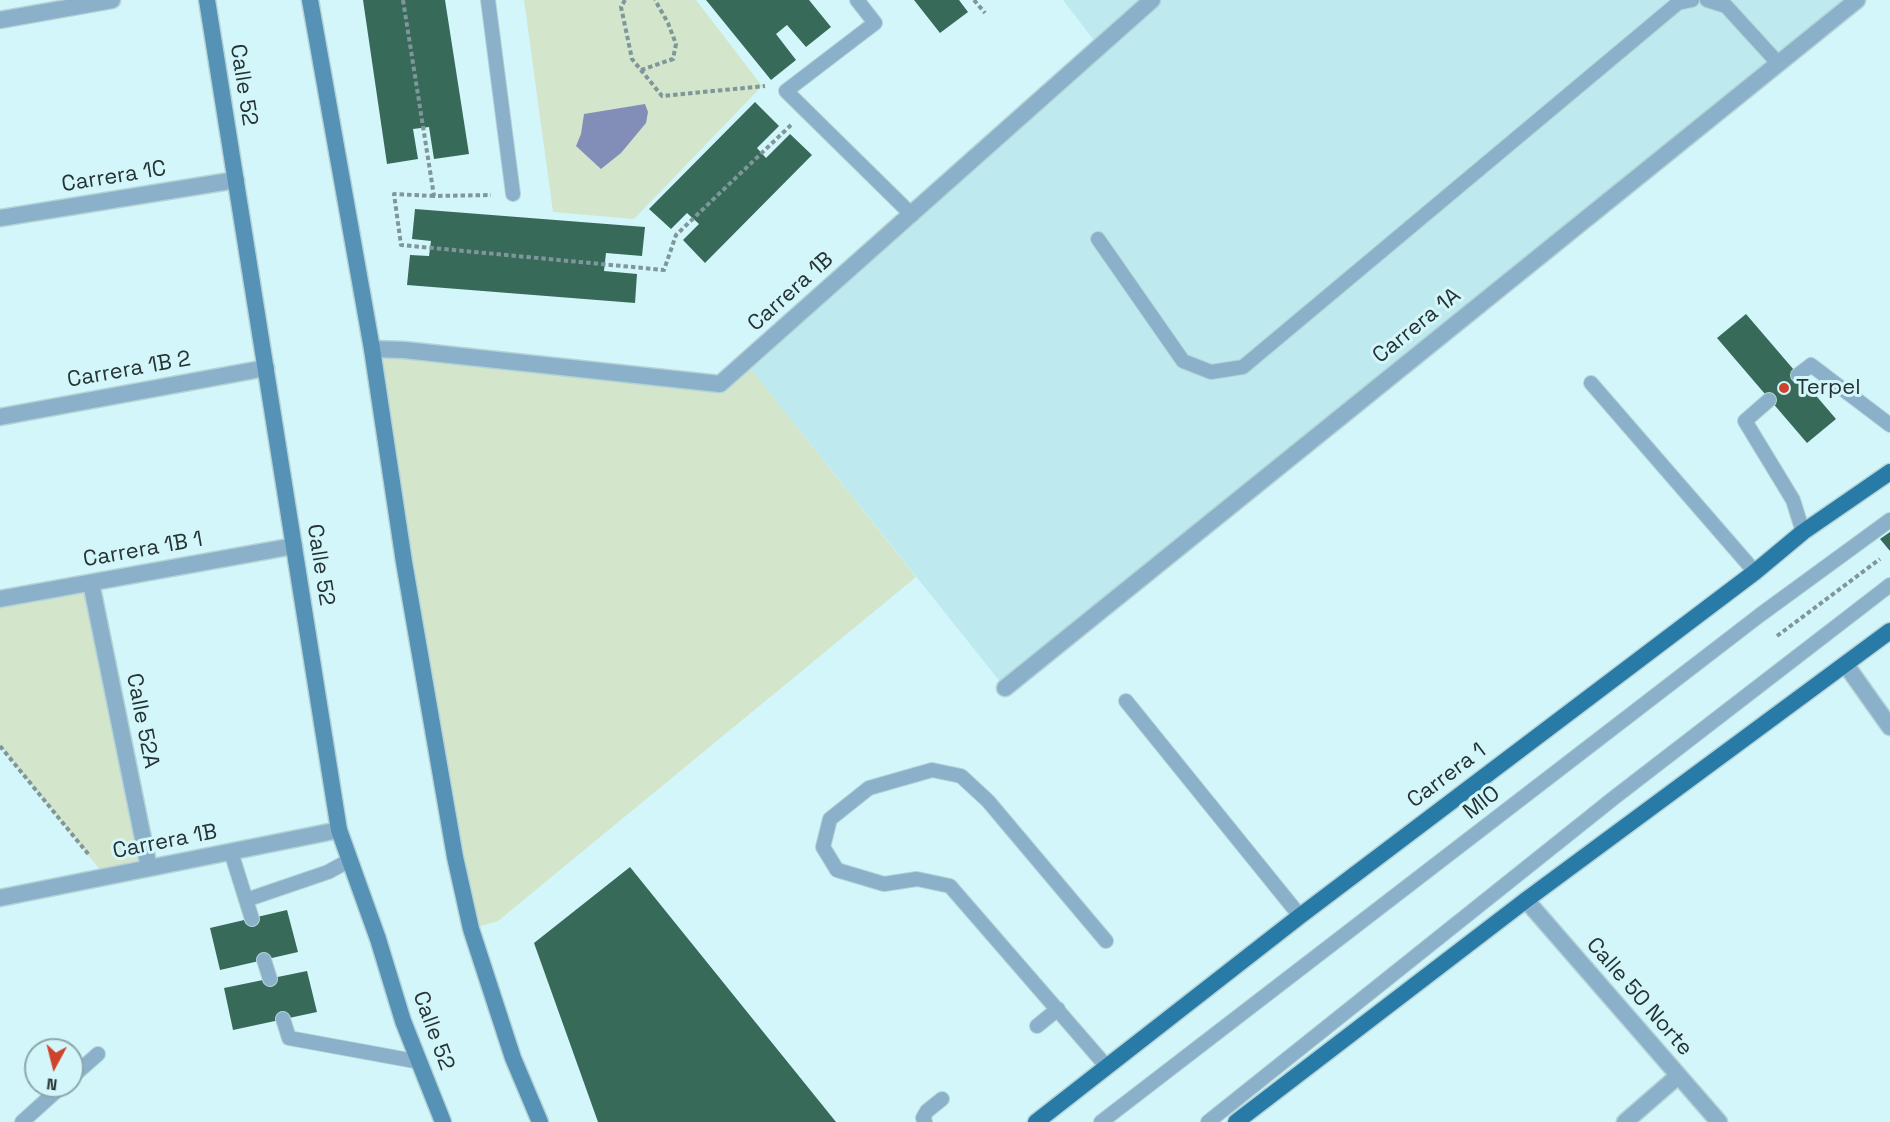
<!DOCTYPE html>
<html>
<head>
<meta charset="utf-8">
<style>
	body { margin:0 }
	#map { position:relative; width:1890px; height:1122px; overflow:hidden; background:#d3f6fa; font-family:"Space Grotesk",sans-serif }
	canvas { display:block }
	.north { position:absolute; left:24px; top:1038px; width:60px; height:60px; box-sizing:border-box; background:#d3f6fa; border:2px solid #8da8ab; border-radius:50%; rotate:187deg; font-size:16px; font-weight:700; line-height:24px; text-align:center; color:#253334 }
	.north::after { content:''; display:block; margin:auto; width:21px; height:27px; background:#cf432d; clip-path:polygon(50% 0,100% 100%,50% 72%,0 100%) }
</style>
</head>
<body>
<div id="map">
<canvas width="1890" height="1122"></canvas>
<div class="north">N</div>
</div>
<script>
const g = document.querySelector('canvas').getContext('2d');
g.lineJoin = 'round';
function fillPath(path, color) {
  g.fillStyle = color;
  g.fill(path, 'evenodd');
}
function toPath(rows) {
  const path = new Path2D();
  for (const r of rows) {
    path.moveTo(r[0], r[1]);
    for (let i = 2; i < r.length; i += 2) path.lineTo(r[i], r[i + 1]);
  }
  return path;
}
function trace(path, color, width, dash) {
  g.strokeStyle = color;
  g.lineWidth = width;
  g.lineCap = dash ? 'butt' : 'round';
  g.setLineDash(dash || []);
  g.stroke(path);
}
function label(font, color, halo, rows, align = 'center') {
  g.font = font + ' "Space Grotesk",sans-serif';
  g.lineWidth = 6;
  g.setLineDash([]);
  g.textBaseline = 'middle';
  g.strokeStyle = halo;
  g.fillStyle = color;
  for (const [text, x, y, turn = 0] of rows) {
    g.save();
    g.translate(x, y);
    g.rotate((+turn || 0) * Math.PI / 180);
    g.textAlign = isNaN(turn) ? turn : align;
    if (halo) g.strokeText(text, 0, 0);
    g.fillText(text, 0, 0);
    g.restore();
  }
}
const built = toPath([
	[1063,0,1857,0,1005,688,746,363,1099,47]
]);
const green = toPath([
	[524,0,696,0,762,86,634,219,553,212],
	[372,349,720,384,746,363,916,577,498,921,471,929],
	[91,583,149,868,106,877,0,746,0,599]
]);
const water = toPath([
	[645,104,648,112,646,123,621,153,601,169,576,146,581,134,584,114]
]);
const building = toPath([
	[363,0,445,0,469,154,434,159,429,127,413,129,418,159,387,164],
	[706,0,809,0,831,27,806,47,787,25,776,34,796,60,771,80],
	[914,0,959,0,968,12,940,33],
	[755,102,779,126,757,148,766,158,790,134,812,155,705,263,683,240,699,224,687,213,671,229,649,209],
	[415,209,645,227,642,256,606,253,604,271,637,274,635,303,407,285,410,255,429,256,431,241,412,239],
	[1746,314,1836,419,1807,443,1717,338],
	[1890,532,1890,551,1880,539],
	[630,867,836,1122,598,1122,534,943],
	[287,910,298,952,220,970,210,928],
	[307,971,317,1012,233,1030,224,988]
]);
const path = toPath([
	[403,0,434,196,491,195],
	[625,0,621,7,632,59,662,96,765,86],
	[974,0,985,13],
	[641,70,673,59,676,44,668,23,655,0],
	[434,196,394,194,401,245,664,270,676,235,791,125],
	[1777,636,1880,559],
	[0,746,89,855]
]);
const service = toPath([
	[488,0,513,194],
	[857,0,875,23,786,91,912,215],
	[1707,0,1726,6,1778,63],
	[1098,239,1183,361,1211,372,1243,367,1678,3,1692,0],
	[1798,375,1811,365,1890,425],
	[1591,383,1755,572],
	[1769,400,1745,421,1793,500,1803,532],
	[1126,701,1300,916],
	[231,852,252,919],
	[246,900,328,872,350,860],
	[1106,941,988,801,961,776,932,770,869,788,830,819,823,847,837,870,884,884,917,879,950,886,1107,1067],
	[264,960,270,979],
	[283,1019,289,1038,420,1062],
	[1037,1026,1058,1009],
	[72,1077,98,1054],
	[22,1122,62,1086],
	[925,1122,923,1118,927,1111,942,1099],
	[1101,1122,1760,615,1890,520],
	[1208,1122,1615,797,1890,585]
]);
const minor = toPath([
	[0,20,112,0],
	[0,218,236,180],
	[372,349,404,350,720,384,1152,0],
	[0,417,266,368],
	[91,583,149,868],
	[0,599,294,546],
	[1846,665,1890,727],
	[1005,688,1857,0],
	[0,898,339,830],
	[1526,900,1719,1122],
	[1625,1122,1678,1076]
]);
const secondary = toPath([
	[207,0,339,830,378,939,403,1021,443,1122],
	[310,0,372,349,404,562,455,857,471,929,513,1058,540,1122]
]);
const primary = toPath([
	[1036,1122,1300,916,1755,572,1803,532,1890,472],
	[1236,1122,1526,900,1890,631]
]);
const markers = [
	[1784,388,6,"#cf432d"]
];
const streetNames = [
	["Calle 52",243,85,81],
	["Carrera 1C",114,177,-9],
	["Carrera 1B",791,292,-42],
	["Carrera 1A",1417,326,-39],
	["Carrera 1B 2",129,370,-10],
	["Carrera 1B 1",143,550,-10],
	["Calle 52",320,565,81],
	["Calle 52A",142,721,79],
	["Carrera 1",1447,776,-37],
	["MIO",1482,803,-38],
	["Carrera 1B",165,842,-11],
	["Calle 50 Norte",1639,997,49],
	["Calle 52",433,1031,70]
];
const poiNames = [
	["Terpel",1796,388]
];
fillPath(built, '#beeaef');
fillPath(green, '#d3e5cb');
fillPath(water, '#828eb7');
fillPath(building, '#376a59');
trace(service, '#b4d3d6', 16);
trace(minor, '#b4d3d6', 19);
trace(secondary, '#b4d3d6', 19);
trace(primary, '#b4d3d6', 19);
trace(path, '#7f979a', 4, [4.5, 3]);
trace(service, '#8ab0ca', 14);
trace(minor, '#8ab0ca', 16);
trace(secondary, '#5691b6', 16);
trace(primary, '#287aa7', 16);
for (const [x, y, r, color] of markers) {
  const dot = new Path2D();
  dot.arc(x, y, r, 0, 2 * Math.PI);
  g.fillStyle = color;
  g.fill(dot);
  trace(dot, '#d3f6fa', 2);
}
label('22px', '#253334', '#d3f6fa', streetNames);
label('22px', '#253334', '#d3f6fa', poiNames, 'left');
</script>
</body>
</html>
